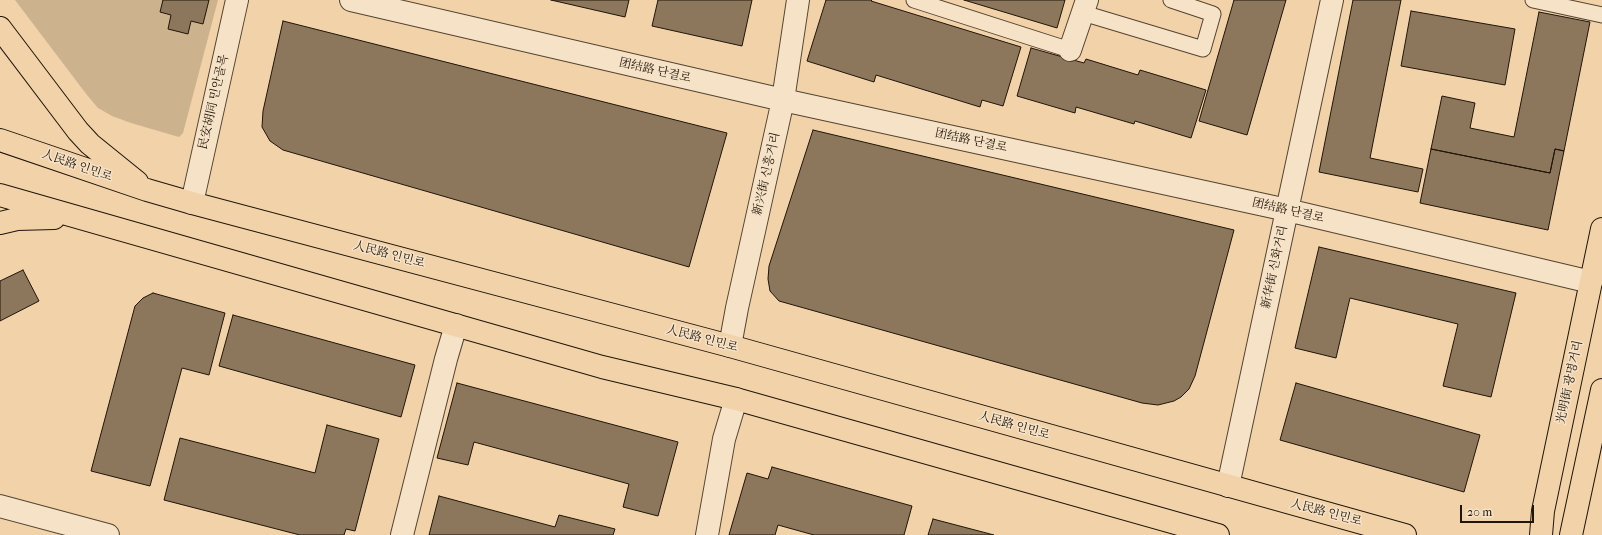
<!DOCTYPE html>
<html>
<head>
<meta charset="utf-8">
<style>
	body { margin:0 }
	#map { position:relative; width:1602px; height:535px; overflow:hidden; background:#f1d2a9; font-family:"IM FELL French Canon",serif }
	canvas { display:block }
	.scale { position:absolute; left:1460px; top:505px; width:74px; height:18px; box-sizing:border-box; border:2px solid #1f1509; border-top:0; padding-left:5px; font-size:12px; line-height:14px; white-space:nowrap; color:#1f1509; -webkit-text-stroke:3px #f6e2c7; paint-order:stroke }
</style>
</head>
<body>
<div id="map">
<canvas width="1602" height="535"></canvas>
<div class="scale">20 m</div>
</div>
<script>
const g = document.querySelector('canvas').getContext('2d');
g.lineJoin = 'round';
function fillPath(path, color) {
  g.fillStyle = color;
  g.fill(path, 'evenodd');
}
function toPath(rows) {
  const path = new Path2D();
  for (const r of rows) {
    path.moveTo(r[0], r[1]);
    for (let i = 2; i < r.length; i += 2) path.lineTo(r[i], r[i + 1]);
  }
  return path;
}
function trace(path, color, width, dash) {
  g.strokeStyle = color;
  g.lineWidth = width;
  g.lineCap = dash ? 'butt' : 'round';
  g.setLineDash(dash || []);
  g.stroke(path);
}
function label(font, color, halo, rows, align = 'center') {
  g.font = font + ' "IM FELL French Canon","Noto Serif SC","Noto Serif KR",serif';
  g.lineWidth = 3;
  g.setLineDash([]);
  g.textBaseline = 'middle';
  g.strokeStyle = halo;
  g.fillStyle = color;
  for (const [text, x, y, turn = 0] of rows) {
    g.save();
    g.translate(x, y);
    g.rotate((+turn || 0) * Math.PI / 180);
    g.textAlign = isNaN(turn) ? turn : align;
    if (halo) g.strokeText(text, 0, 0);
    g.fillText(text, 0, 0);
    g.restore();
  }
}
const green = toPath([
	[15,0,218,0,183,133,179,137,131,123,112,116,98,108,87,95]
]);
const building = toPath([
	[163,0,209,0,203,24,191,21,188,34,168,29,171,15,160,12,163,0],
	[551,0,629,0,625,17,551,0],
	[658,0,752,0,742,46,652,26,658,0],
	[826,0,872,0,871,1,1021,47,1003,106,982,100,980,107,876,75,874,82,807,61,826,0],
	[964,0,1065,0,1057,28,964,0],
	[1234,0,1286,0,1247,135,1199,121,1234,0],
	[1353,0,1401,0,1370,158,1423,169,1418,192,1319,172,1353,0],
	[1411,11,1515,29,1505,85,1401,66,1411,11],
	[1539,12,1590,22,1564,151,1555,149,1550,173,1431,149,1442,96,1475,103,1470,128,1514,137,1539,12],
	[283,21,727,133,689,267,283,150,270,141,262,127,263,111,283,21],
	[1031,48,1084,63,1086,59,1138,75,1140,70,1206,90,1191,138,1135,121,1134,124,1076,107,1075,113,1017,96,1031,48],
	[813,130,1234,230,1195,376,1189,389,1181,397,1174,401,1158,405,1142,403,779,301,770,291,768,279,769,266,813,130],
	[1431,149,1550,173,1555,149,1564,151,1548,230,1420,203,1431,149],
	[1319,247,1516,293,1491,397,1443,386,1458,324,1350,298,1336,358,1295,348,1319,247],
	[23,270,39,301,0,321,0,281,23,270],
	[153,293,225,313,209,375,182,368,150,486,91,471,135,306,143,298,153,293],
	[233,315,415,365,401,417,219,366,233,315],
	[457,383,678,442,658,516,623,507,629,484,474,442,468,465,437,458,457,383],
	[1296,383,1480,435,1464,492,1280,440,1296,383],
	[327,425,379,439,355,531,346,529,344,535,300,535,164,500,180,438,315,473,327,425],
	[772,467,912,506,904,535,814,535,778,525,775,535,729,535,747,473,768,479,772,467],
	[439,496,555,527,559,515,615,529,613,535,429,535,439,496],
	[933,519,994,535,928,535,933,519]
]);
const lane = toPath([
	[914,0,1070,50],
	[1533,0,1602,15],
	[1083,13,1203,49,1213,14,1171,0]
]);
const street = toPath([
	[351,0,783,100,1287,210,1591,282],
	[1070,50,1087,0],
	[192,203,237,0],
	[730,346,737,308,783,100,798,0],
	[1228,486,1332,0],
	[0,506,108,535],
	[402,535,446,359,456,325],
	[707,535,724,439,736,399]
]);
const primary = toPath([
	[0,28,78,131,90,144,137,182],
	[0,140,147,190,192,203,730,346,1405,535],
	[0,195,602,367,736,399,1218,535],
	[0,223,17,219,54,218],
	[1541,535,1543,511,1602,229],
	[1571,535,1602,390]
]);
const streetNames = [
	["团结路 단결로",655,71,13],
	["民安胡同 민안골목",214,102,-77],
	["团结路 단결로",971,141,12],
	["人民路 인민로",77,166,19],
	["新兴街 신흥거리",767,174,-77],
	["团结路 단결로",1288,211,13],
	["人民路 인민로",389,255,15],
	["新华街 신화거리",1275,267,-78],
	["人民路 인민로",702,339,15],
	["光明街 광명거리",1570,382,-78],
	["人民路 인민로",1014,426,16],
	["人民路 인민로",1326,513,15]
];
fillPath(green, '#cdb28e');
fillPath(building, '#8c775c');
trace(building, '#1f1509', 1);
trace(lane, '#544431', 17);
trace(street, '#544431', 24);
trace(primary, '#1f1509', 24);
trace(lane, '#f6e2c7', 15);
trace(street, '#f6e2c7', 22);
trace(primary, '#f1d2a9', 22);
label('12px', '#1f1509', '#f6e2c7', streetNames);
</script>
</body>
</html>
